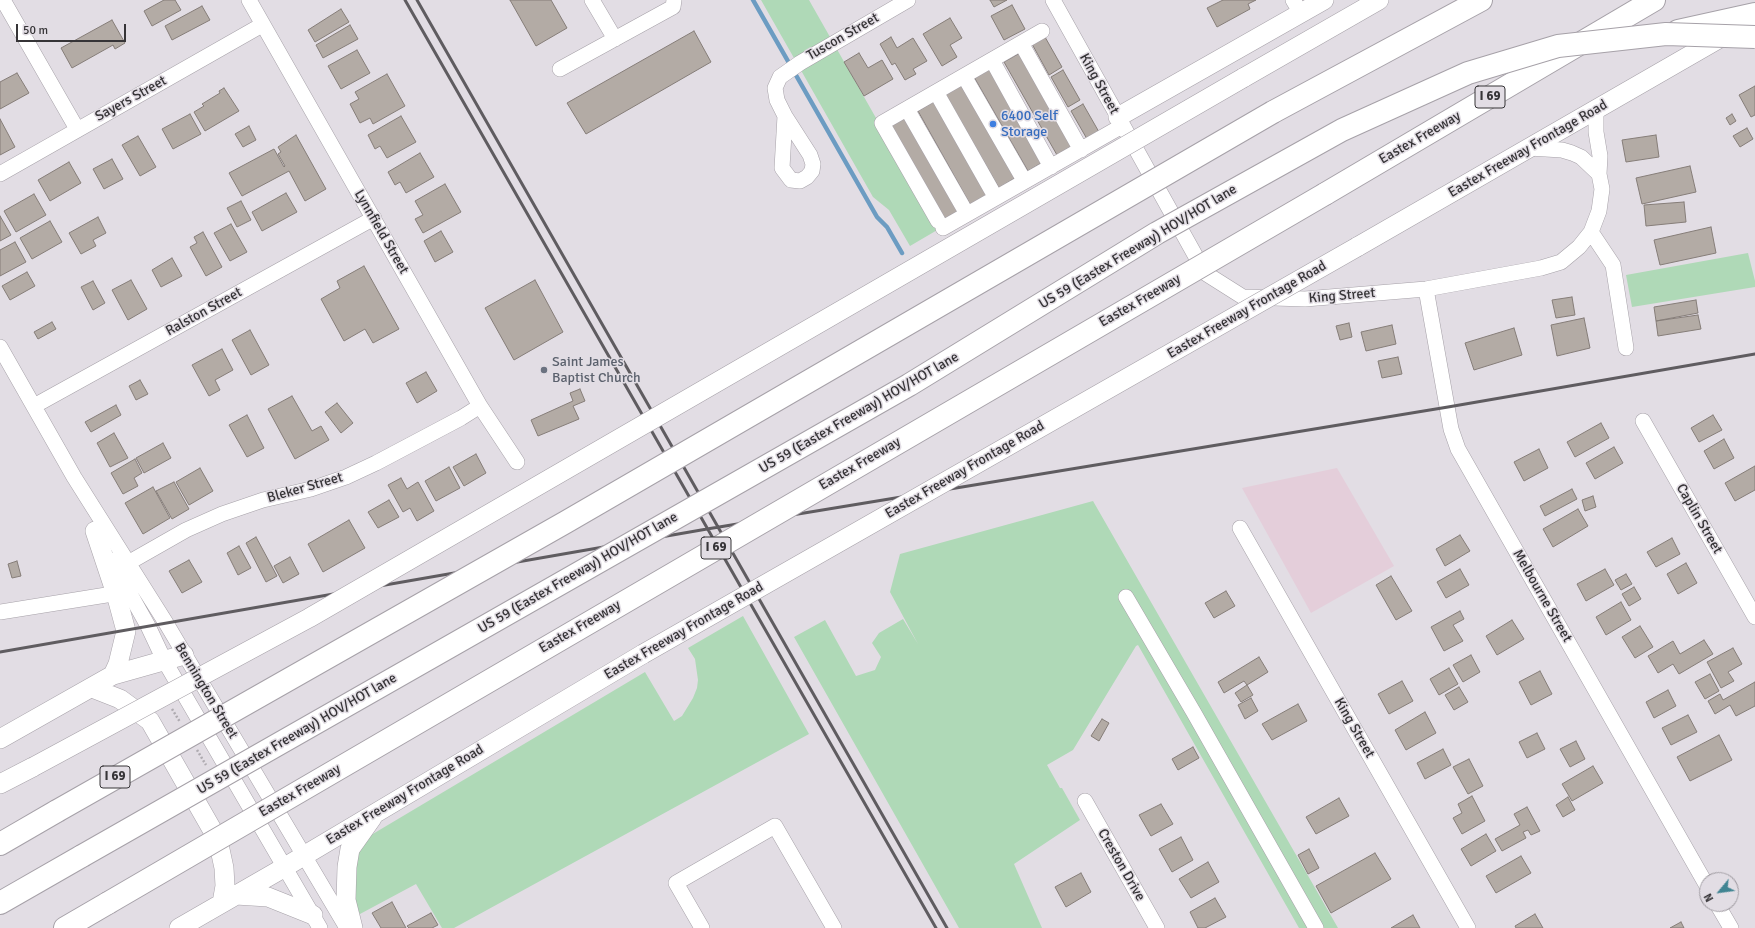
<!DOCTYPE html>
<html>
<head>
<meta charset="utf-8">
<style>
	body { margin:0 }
	#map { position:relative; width:1755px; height:928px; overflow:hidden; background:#e2dde4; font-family:Signika,sans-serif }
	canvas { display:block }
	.north { position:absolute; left:1699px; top:872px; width:40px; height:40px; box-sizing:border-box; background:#e2dde4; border:1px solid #9d999f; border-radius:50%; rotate:241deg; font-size:11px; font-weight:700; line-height:16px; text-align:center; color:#363437 }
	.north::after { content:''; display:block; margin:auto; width:14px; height:18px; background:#408492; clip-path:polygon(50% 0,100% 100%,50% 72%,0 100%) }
	.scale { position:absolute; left:16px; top:24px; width:110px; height:18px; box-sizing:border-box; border:2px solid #363437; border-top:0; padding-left:5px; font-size:12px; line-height:14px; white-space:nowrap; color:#363437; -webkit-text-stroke:3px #e2dde4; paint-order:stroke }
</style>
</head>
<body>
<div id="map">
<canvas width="1755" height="928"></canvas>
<div class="north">N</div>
<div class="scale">50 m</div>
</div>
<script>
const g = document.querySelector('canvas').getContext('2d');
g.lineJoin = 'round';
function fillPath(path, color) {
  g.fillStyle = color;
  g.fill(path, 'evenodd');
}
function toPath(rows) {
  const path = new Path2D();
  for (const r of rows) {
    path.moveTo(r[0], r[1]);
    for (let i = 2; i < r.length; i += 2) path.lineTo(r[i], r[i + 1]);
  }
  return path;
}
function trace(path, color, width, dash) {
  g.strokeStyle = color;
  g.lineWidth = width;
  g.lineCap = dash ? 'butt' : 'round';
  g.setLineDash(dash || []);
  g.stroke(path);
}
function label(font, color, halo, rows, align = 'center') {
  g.font = font + ' Signika,sans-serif';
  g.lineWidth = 3;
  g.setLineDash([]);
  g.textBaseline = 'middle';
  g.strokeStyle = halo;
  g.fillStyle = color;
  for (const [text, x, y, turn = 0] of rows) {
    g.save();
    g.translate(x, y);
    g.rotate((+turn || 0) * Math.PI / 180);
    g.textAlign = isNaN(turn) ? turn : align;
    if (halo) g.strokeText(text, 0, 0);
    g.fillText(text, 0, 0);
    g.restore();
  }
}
const industrial = toPath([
	[1337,468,1394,566,1311,613,1242,488]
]);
const green = toPath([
	[761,0,809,0,939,229,910,246,889,210,873,197],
	[1748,253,1755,281,1755,287,1632,307,1626,275],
	[1093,501,1338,928,1299,928,1138,645,1136,646,1073,750,1047,765,1060,788,1062,788,1080,820,1014,864,1042,928,959,928,794,637,825,620,856,676,875,670,881,657,872,643,879,633,903,619,918,644,890,592,900,554],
	[743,616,809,734,454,928,442,928,416,884,360,914,354,902,356,851,361,841,645,672,674,721,682,716,693,698,697,688,698,680,695,659,688,648]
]);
const stream = toPath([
	[753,0,877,217,887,227,902,253]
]);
const building = toPath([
	[164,0,175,0,181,10,152,26,144,11,164,0],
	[510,0,551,0,567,28,536,46,510,0],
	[990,0,1007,0,994,7,990,0],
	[1223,0,1256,0,1248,4,1250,9,1217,27,1207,8,1223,0],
	[1012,5,1025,29,1004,40,991,16,1012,5],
	[202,6,210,20,172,40,165,26,202,6],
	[341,9,349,22,315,42,308,30,341,9],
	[950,18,962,38,950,45,957,57,942,66,923,34,950,18],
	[112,20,125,43,115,49,113,45,72,68,61,48,112,20],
	[350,25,358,39,323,58,316,45,350,25],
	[694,31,711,62,586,134,567,103,694,31],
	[891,37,897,48,913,38,927,61,913,69,916,74,905,80,895,63,892,65,880,44,891,37],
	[1045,37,1062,67,1049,75,1032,44,1045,37],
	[357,50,370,73,341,89,328,66,357,50],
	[859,53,868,68,882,60,893,79,864,96,844,62,859,53],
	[1020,53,1072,146,1057,155,1004,62,1020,53],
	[990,68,1043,162,1028,171,974,77,990,68],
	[1063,70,1080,100,1068,107,1051,77,1063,70],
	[17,73,29,93,0,109,0,82,17,73],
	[387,74,405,106,373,124,370,118,360,123,350,104,359,99,355,92,387,74],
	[961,85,1015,178,999,188,945,95,961,85],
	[1755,86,1755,115,1751,117,1739,95,1755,86],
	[224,88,239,111,205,131,194,112,204,106,202,104,220,93,219,91,224,88],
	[935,101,987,196,971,206,918,111,935,101],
	[1083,104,1099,132,1087,139,1071,111,1083,104],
	[190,114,201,134,173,149,162,129,190,114],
	[1732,114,1736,121,1730,125,1726,118,1732,114],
	[401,116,416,142,387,158,380,146,375,149,368,135,401,116],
	[905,118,958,212,942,221,889,127,905,118],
	[0,119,15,147,0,155,0,119],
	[249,126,256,140,243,147,235,134,249,126],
	[1747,128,1753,139,1740,147,1733,136,1747,128],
	[296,135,326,189,305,201,289,171,242,196,229,173,274,149,284,167,285,166,278,154,281,152,278,147,296,135],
	[1656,135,1659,157,1626,162,1622,140,1656,135],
	[138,136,156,167,140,176,122,145,138,136],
	[420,153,434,177,406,193,400,182,395,185,388,172,420,153],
	[112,159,123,179,104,189,93,169,112,159],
	[69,162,81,183,50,201,38,180,69,162],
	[1690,166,1696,192,1642,204,1636,178,1690,166],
	[445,184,461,212,423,233,415,219,423,215,415,201,445,184],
	[286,193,297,212,262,231,252,212,286,193],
	[34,194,46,215,16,232,4,211,34,194],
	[241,201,251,220,237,227,227,208,241,201],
	[1684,202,1686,222,1646,226,1644,205,1684,202],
	[0,216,11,235,0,241,0,216],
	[98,217,106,233,93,240,96,246,81,254,69,233,98,217],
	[50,221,62,242,32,259,20,238,50,221],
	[231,224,247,252,230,261,214,233,231,224],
	[1711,227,1716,253,1660,265,1654,240,1711,227],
	[441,231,453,252,435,262,424,241,441,231],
	[203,232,222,267,206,276,190,247,197,243,194,237,203,232],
	[15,242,26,262,0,276,0,250,15,242],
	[172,258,182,276,161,287,152,270,172,258],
	[364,266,399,329,373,343,365,329,344,341,321,299,340,288,337,281,364,266],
	[27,272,35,286,10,300,2,286,27,272],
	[131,280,147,309,128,320,112,290,131,280],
	[535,280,563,332,514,360,485,308,535,280],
	[93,281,105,303,93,310,81,287,93,281],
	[1572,297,1575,315,1556,318,1552,300,1572,297],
	[1696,300,1698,313,1656,321,1654,307,1696,300],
	[1698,315,1701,329,1658,336,1656,321,1698,315],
	[1584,318,1590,348,1557,356,1551,325,1584,318],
	[52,322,56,329,38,339,34,332,52,322],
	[1349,323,1352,337,1340,340,1336,326,1349,323],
	[1392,325,1396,344,1366,351,1361,332,1392,325],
	[1514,328,1522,355,1474,370,1465,343,1514,328],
	[250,330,269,365,251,375,232,340,250,330],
	[222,349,233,370,215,380,220,390,209,396,192,365,222,349],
	[1398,357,1402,374,1382,378,1378,361,1398,357],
	[426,372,437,391,417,403,406,383,426,372],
	[140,380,148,394,136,400,129,386,140,380],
	[580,389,585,401,573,406,579,419,538,436,531,420,573,401,570,393,580,389],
	[292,396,312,431,321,426,329,440,295,459,268,409,292,396],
	[337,403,353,423,341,433,325,412,337,403],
	[116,405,121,415,91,432,85,422,116,405],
	[247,415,264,448,247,457,229,425,247,415],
	[1713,415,1722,430,1699,442,1691,428,1713,415],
	[1601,423,1609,438,1575,457,1567,442,1601,423],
	[114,433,128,458,110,467,97,443,114,433],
	[1724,439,1734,458,1714,469,1704,451,1724,439],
	[163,443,171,458,144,473,136,458,163,443],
	[1614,447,1623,463,1595,479,1586,463,1614,447],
	[1539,449,1548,468,1524,481,1514,462,1539,449],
	[476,454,486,473,464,486,453,467,476,454],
	[135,459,142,473,134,478,138,486,123,494,111,473,135,459],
	[1755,466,1755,490,1735,501,1725,483,1755,466],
	[449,467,460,488,436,501,425,481,449,467],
	[200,468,213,491,189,505,176,482,200,468],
	[401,478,407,489,418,482,434,511,417,521,410,508,403,512,388,485,401,478],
	[174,482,189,509,172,519,156,491,174,482],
	[153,487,170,518,143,534,125,503,153,487],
	[1572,489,1577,499,1545,516,1540,506,1572,489],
	[1593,496,1596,507,1585,511,1582,500,1593,496],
	[389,500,399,517,378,528,368,512,389,500],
	[1578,509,1588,526,1553,547,1543,529,1578,509],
	[349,520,365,548,323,572,308,544,349,520],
	[1460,535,1470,551,1445,566,1436,549,1460,535],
	[256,537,277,576,266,582,246,543,256,537],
	[1672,538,1680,554,1656,567,1647,552,1672,538],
	[239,546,251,568,238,575,227,553,239,546],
	[290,557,299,574,283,583,274,566,290,557],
	[189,560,202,582,182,593,169,571,189,560],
	[17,561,21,576,12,578,8,564,17,561],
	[1686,563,1697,583,1678,594,1667,574,1686,563],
	[1460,569,1469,585,1446,598,1437,582,1460,569],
	[1605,569,1614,585,1586,601,1577,584,1605,569],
	[1626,574,1632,584,1621,590,1615,580,1626,574],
	[1391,576,1412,611,1396,620,1376,585,1391,576],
	[1634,587,1641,599,1629,606,1622,594,1634,587],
	[1226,591,1235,606,1214,618,1205,603,1226,591],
	[1621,602,1631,620,1606,635,1596,617,1621,602],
	[1460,611,1464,619,1453,625,1463,641,1444,651,1431,627,1460,611],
	[1512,620,1524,639,1497,655,1486,636,1512,620],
	[1640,626,1653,647,1635,658,1622,637,1640,626],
	[1704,640,1713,654,1679,674,1673,664,1658,673,1648,656,1673,641,1680,654,1704,640],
	[1733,648,1742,664,1728,672,1734,681,1721,688,1707,662,1733,648],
	[1471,655,1480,672,1463,682,1453,665,1471,655],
	[1259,657,1268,672,1247,685,1244,681,1224,693,1218,682,1259,657],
	[1449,668,1458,684,1439,695,1430,679,1449,668],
	[1540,671,1552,694,1531,705,1519,682,1540,671],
	[1710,674,1719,691,1705,699,1695,682,1710,674],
	[1402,681,1413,701,1389,714,1378,694,1402,681],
	[1755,682,1755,706,1736,716,1730,705,1715,714,1708,701,1720,694,1723,700,1755,682],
	[1247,685,1253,695,1241,702,1235,693,1247,685],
	[1459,687,1468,702,1454,710,1445,695,1459,687],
	[1668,690,1676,706,1654,718,1646,702,1668,690],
	[1251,698,1258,711,1245,719,1238,705,1251,698],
	[1298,704,1307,721,1272,740,1262,724,1298,704],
	[1425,712,1436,733,1406,750,1395,730,1425,712],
	[1688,715,1697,732,1671,745,1662,728,1688,715],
	[1102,719,1109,723,1099,741,1091,736,1102,719],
	[1537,733,1545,749,1527,758,1519,742,1537,733],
	[1719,735,1732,760,1690,781,1677,757,1719,735],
	[1576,741,1585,759,1570,767,1560,749,1576,741],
	[1193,747,1199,758,1178,770,1172,759,1193,747],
	[1443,749,1451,765,1425,779,1417,763,1443,749],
	[1469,759,1483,786,1468,794,1453,767,1469,759],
	[1593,766,1603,783,1572,801,1562,784,1593,766],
	[1472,796,1485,821,1462,834,1453,818,1462,813,1458,804,1472,796],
	[1568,797,1575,810,1563,817,1556,805,1568,797],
	[1339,798,1349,816,1316,834,1306,817,1339,798],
	[1161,804,1173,824,1151,836,1139,815,1161,804],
	[1527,807,1540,831,1531,835,1528,830,1523,832,1526,838,1502,851,1495,839,1520,825,1514,814,1527,807],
	[1486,834,1496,851,1471,866,1461,849,1486,834],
	[1181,837,1193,860,1172,872,1159,849,1181,837],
	[1309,849,1319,868,1308,874,1298,855,1309,849],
	[1375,853,1391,879,1331,913,1316,886,1375,853],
	[1521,856,1531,873,1496,893,1486,876,1521,856],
	[1208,862,1219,882,1191,898,1179,879,1208,862],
	[1081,873,1091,892,1066,907,1055,887,1081,873],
	[1215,898,1226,917,1205,928,1198,928,1190,912,1215,898],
	[392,902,406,928,381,928,372,913,392,902],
	[431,913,438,925,432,928,409,928,407,926,431,913],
	[1535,914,1543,928,1516,928,1515,926,1535,914],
	[1413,915,1420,928,1391,928,1413,915],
	[1681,922,1684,928,1670,928,1681,922]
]);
const path = toPath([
	[172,709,180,722],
	[197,750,206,765]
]);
const minor = toPath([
	[3,0,77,129],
	[249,0,480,406,517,462],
	[592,0,615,39],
	[1053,0,1205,273,1243,297,1305,299,1426,289,1541,268,1561,262,1579,247,1591,232,1599,211,1602,189,1599,174,1600,156,1596,132,1596,109],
	[1293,0,1301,13],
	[1021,43,1081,150],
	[992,60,1051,167],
	[560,69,673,7,674,0],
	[964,76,1021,175],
	[936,92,992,191],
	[907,109,963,207],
	[785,116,810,155,813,164,812,171,807,177,800,181,791,180,782,168,785,116,777,100,775,88,780,77,800,63,908,0],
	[1529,148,1562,150,1572,153,1581,157,1599,174],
	[0,174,262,25],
	[938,221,882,123,1042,31],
	[943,228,1122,126],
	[1591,232,1613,265,1626,348],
	[1426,289,1451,429,1458,449,1707,886],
	[0,347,74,477,166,623,347,928],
	[34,406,374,218],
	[1643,421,1755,617],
	[1240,528,1468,928],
	[111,560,148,626,164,660,320,928],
	[128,563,186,530,222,514,263,500,311,489,346,477,376,463,461,418,480,406],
	[1126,597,1194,713,1316,928],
	[0,612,125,592],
	[1085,801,1157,928],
	[1717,904,1731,928],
	[702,928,676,883,775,826,834,928]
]);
const major = toPath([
	[1243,78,1379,0],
	[1118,117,1324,0],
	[1357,247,1727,34],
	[95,531,116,594,126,631,118,664,113,675],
	[92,688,120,699,150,721,218,840,224,868,225,886,222,903],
	[0,739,113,675,184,655],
	[0,784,33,767],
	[236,895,268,897,313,915],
	[179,928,285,867,643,654],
	[353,928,346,900,347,867,350,849,372,818]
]);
const highway = toPath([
	[1678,31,1755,14],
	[1273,112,1481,0],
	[1325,194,1654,0],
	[0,844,57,811],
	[0,903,82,856],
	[65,928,108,903]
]);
const rail = toPath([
	[405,0,936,928],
	[417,0,947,928],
	[0,652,707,529,1448,407,1755,354]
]);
const majorBridge = toPath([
	[643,654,1357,247],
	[33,767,309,618,1243,78]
]);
const highwayBridge = toPath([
	[57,811,566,522,1273,112],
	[82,856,909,385,1157,233,1342,130,1468,73,1558,46,1666,34,1755,37],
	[108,903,1325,194]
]);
const markers = [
	[993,124,4,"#3f7fe0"],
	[544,370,4,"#6b7280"]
];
const shields = [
	[1490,97,30],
	[716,548,30],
	[115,777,30]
];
const shieldNames = [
	["I 69",1490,97],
	["I 69",716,548],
	["I 69",115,777]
];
const streetNames = [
	["Tuscon Street",843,37,-30],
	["King Street",1099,84,61],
	["Sayers Street",131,99,-29],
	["Eastex Freeway",1420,138,-30],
	["Eastex Freeway Frontage Road",1528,149,-30],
	["Lynnfield Street",381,232,60],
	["US 59 (Eastex Freeway) HOV/HOT lane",1138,247,-31],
	["King Street",1342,296,-5],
	["Eastex Freeway",1140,301,-30],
	["Eastex Freeway Frontage Road",1247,310,-30],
	["Ralston Street",204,312,-29],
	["US 59 (Eastex Freeway) HOV/HOT lane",859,413,-30],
	["Eastex Freeway",860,464,-30],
	["Eastex Freeway Frontage Road",965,470,-30],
	["Bleker Street",305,488,-16],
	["Caplin Street",1699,519,60],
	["US 59 (Eastex Freeway) HOV/HOT lane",578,573,-30],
	["Melbourne Street",1542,596,60],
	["Eastex Freeway",580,627,-30],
	["Eastex Freeway Frontage Road",684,631,-30],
	["Bennington Street",206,691,59],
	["King Street",1354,728,60],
	["US 59 (Eastex Freeway) HOV/HOT lane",297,734,-30],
	["Eastex Freeway",300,791,-30],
	["Eastex Freeway Frontage Road",405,795,-31],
	["Creston Drive",1121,865,60]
];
const shopNames = [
	["6400 Self",1001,116],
	["Storage",1001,132]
];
const worshipNames = [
	["Saint James",552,362],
	["Baptist Church",552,378]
];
fillPath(industrial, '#e4ceda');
fillPath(green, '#afd9b7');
trace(stream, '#6c9cc2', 4.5);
fillPath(building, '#b3aba5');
trace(building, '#857d78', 1);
trace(minor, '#a6a1a8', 16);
trace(major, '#a6a1a8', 20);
trace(highway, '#a6a1a8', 24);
trace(path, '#aeaab0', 2.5, [2, 2]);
trace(minor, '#fff', 15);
trace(major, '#fff', 19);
trace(highway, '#fff', 22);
trace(rail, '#5f5c60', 3);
trace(majorBridge, '#a6a1a8', 20, []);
trace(highwayBridge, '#a6a1a8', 24, []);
trace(majorBridge, '#fff', 19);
trace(highwayBridge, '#fff', 22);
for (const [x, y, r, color] of markers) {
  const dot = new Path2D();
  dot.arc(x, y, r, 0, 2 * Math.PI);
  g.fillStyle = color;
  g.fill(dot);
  trace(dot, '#e2dde4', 1.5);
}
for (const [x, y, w] of shields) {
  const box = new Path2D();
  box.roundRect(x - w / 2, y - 11, w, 22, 3);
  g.fillStyle = '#e2dde4';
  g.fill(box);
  trace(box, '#363437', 1);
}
label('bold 13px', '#363437', null, shieldNames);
label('14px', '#363437', '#e2dde4', streetNames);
label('14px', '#366cbe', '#e2dde4', shopNames, 'left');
label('14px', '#5b616d', '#e2dde4', worshipNames, 'left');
</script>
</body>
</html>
